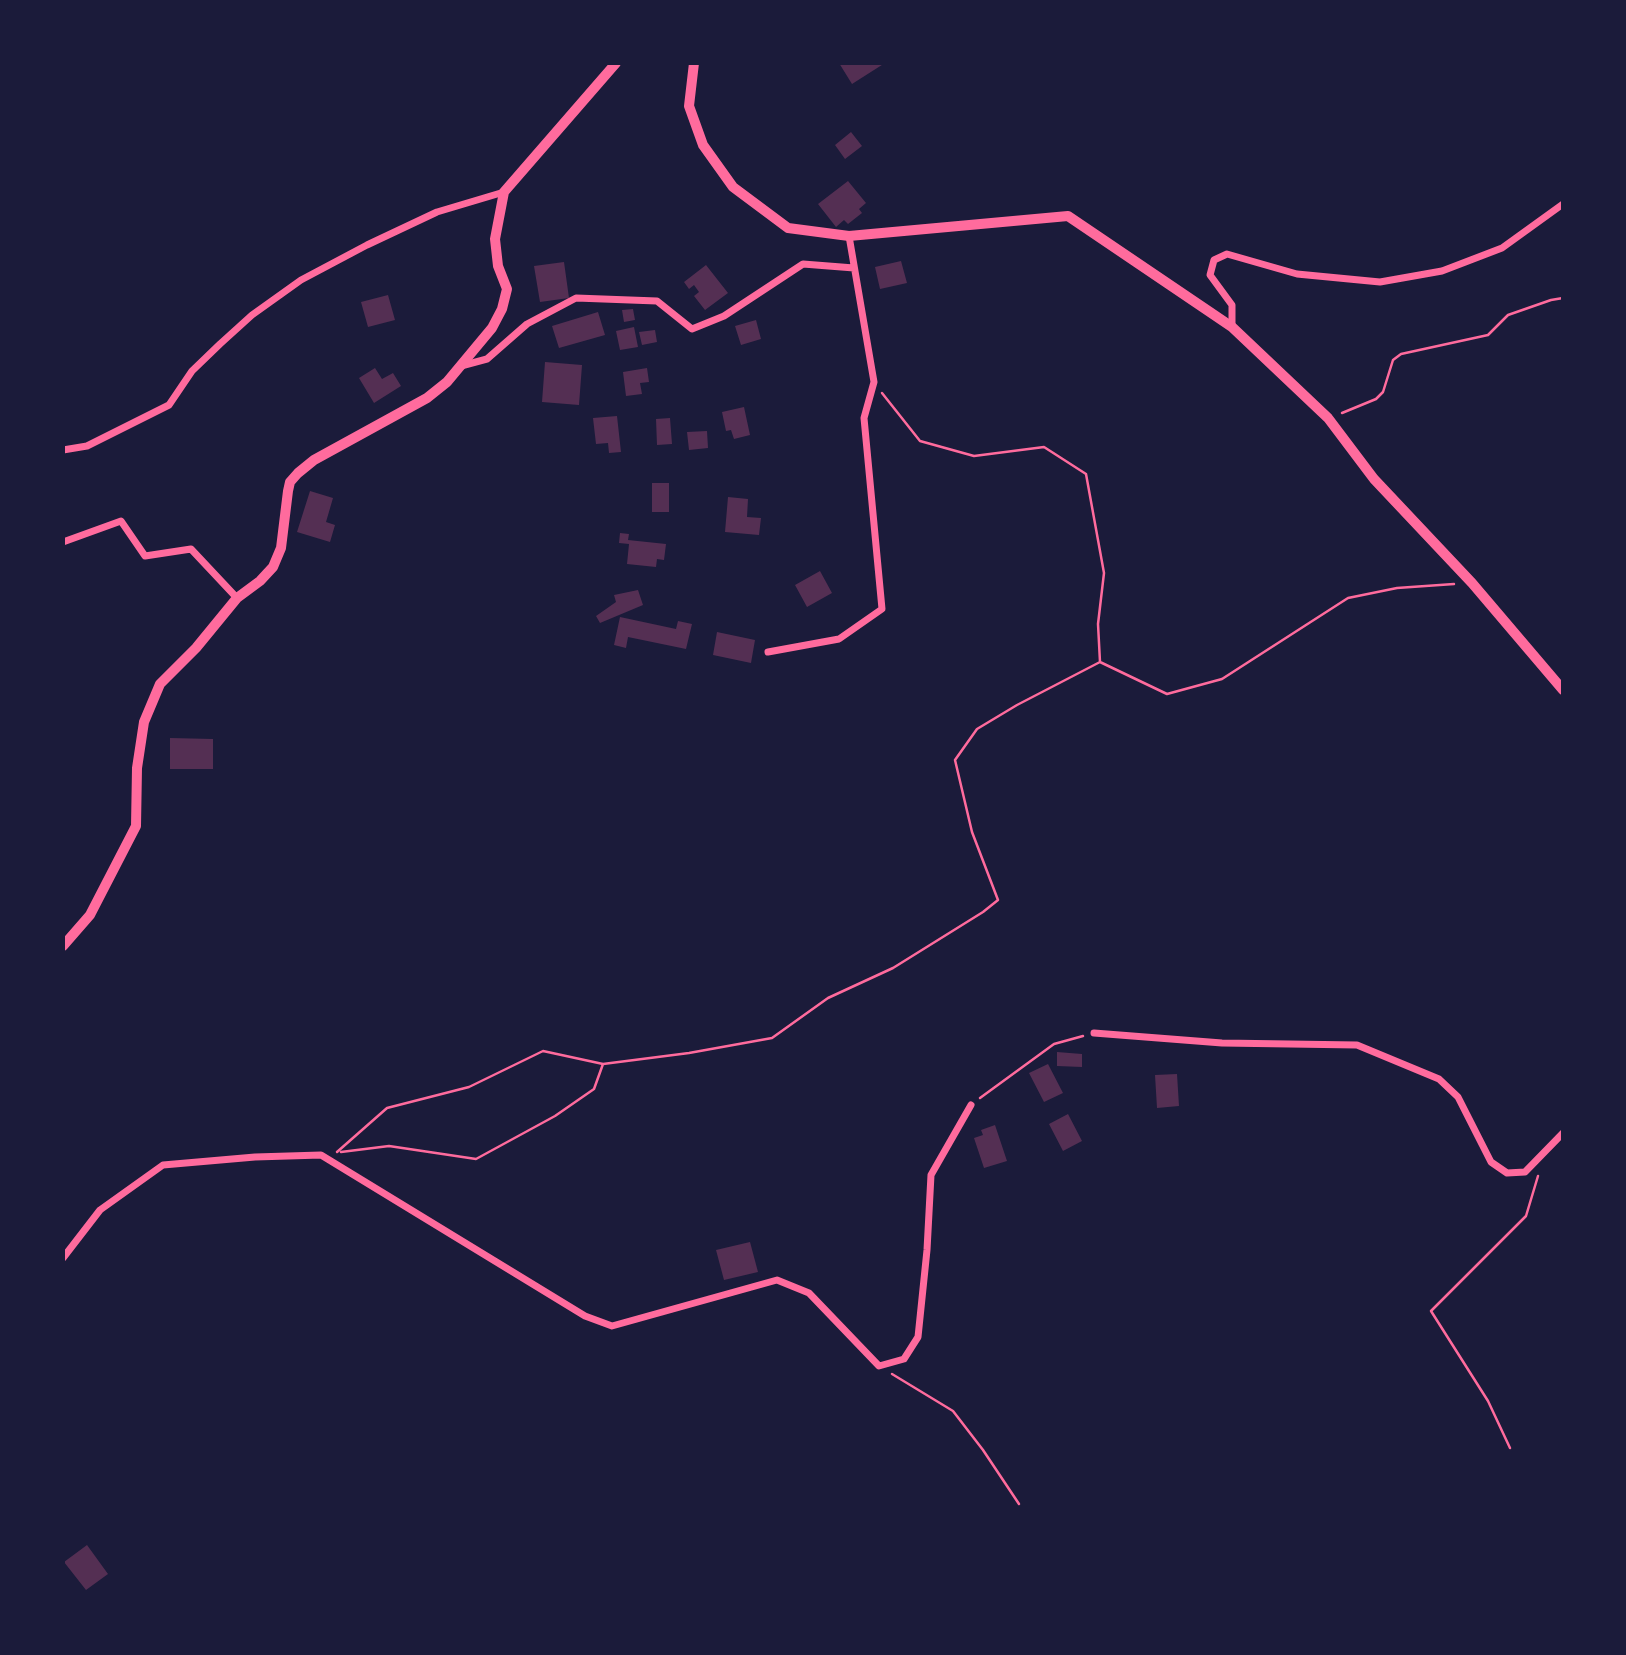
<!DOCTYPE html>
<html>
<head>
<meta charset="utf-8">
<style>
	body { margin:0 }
	#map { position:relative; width:1626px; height:1655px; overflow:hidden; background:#1b1b3a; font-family:"IBM Plex Sans",sans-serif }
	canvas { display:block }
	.frame { position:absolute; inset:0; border:65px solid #1b1b3a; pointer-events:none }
</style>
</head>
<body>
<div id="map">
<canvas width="1626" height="1655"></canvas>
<div class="frame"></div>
</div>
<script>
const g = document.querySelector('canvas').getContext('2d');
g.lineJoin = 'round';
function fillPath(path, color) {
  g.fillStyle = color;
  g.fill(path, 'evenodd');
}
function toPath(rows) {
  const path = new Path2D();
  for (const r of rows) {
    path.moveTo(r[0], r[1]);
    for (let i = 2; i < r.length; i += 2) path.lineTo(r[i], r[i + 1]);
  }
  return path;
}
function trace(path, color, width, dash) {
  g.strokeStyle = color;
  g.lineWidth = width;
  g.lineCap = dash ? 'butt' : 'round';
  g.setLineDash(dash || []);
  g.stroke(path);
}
const building = toPath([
	[839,63,885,63,852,84],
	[851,132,862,146,845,159,835,145],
	[848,181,866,203,859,209,862,213,848,224,844,220,836,227,818,204],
	[901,261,907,283,880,289,875,267],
	[564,262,569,298,540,302,534,266],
	[706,265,728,293,705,310,694,296,699,292,694,285,689,289,684,282],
	[388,295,395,320,368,327,361,302],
	[633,309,635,320,624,322,622,310],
	[598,312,605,335,559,348,552,326],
	[756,320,761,339,741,345,735,326],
	[634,327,638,347,620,350,616,331],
	[655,330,657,342,642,345,639,332],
	[545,362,582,365,579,405,542,402],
	[375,368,382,379,393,373,401,386,374,403,359,378],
	[647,368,649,382,640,383,642,394,626,396,623,372],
	[744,407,750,435,734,439,731,430,726,431,722,412],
	[617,416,621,452,609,453,608,443,596,444,593,418],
	[670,418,672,444,657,445,656,419],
	[707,431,708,448,689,450,687,432],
	[652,483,669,483,669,512,652,512],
	[310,491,333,498,326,522,335,525,330,542,297,532],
	[728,497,748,499,747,517,761,518,759,535,725,532],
	[620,533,629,534,628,540,666,544,664,560,657,559,656,567,627,564,629,544,619,543],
	[820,571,832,593,807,607,795,585],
	[638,590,643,605,600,623,596,616,616,602,614,595],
	[620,617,676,629,678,621,692,624,686,649,628,637,626,648,614,645],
	[717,632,755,640,751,663,713,655],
	[170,738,213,739,213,769,170,769],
	[1057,1052,1082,1054,1082,1067,1057,1066],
	[1048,1064,1063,1093,1044,1102,1029,1073],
	[1177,1074,1179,1106,1157,1108,1155,1075],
	[1068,1114,1082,1141,1063,1151,1049,1124],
	[995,1125,1007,1161,984,1168,974,1138,983,1135,981,1130],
	[750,1242,758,1272,724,1280,716,1250],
	[87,1545,108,1574,86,1590,64,1562]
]);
const path = toPath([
	[882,393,920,441,974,456,1044,447,1086,474,1104,573,1098,624,1100,662,1167,694,1222,679,1348,598,1397,588,1454,584],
	[1342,413,1376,399,1383,392,1393,360,1401,354,1488,335,1508,315,1551,300,1563,298],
	[980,1098,1054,1044,1083,1036],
	[337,1152,387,1108,469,1087,543,1051,603,1064],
	[341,1152,389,1146,476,1159,555,1116,594,1089,603,1064,689,1053,772,1038,828,998,893,968,983,912,998,900,972,832,955,760,977,729,1017,705,1100,662],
	[892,1374,953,1411,983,1450,1019,1504],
	[1510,1448,1488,1401,1431,1311,1526,1216,1538,1176]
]);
const minor = toPath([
	[1232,327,1232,305,1210,275,1214,260,1227,254,1297,274,1380,282,1442,271,1502,248,1563,204],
	[461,366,487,359,527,324,576,298,657,301,692,329,724,316,803,264,854,268],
	[63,450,87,446,169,405,192,371,220,344,252,315,301,280,367,245,437,212,504,192],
	[63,542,121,521,145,556,191,549,237,598],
	[768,652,839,639,882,609,864,418,874,382,849,236],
	[1094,1033,1222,1043,1357,1045,1439,1079,1458,1097,1491,1162,1507,1173,1525,1172,1563,1133],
	[63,1258,100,1210,163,1165,255,1157,321,1155,585,1316,612,1326,777,1280,809,1293,879,1366,904,1359,918,1337,927,1250,931,1175,971,1105]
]);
const tertiary = toPath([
	[694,63,689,106,703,145,733,187,788,228,849,236,1068,216,1232,327,1328,418,1374,479,1472,583,1563,690],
	[63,946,90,915,136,826,137,768,144,722,160,684,196,648,237,598,260,581,273,567,281,548,288,491,290,482,298,473,314,460,427,398,447,382,492,328,502,309,507,289,498,266,495,239,504,192,616,63]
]);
fillPath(building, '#542f53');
trace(path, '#ff6b9d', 2.5);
trace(minor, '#ff6b9d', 7);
trace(tertiary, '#ff6b9d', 10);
</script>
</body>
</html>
